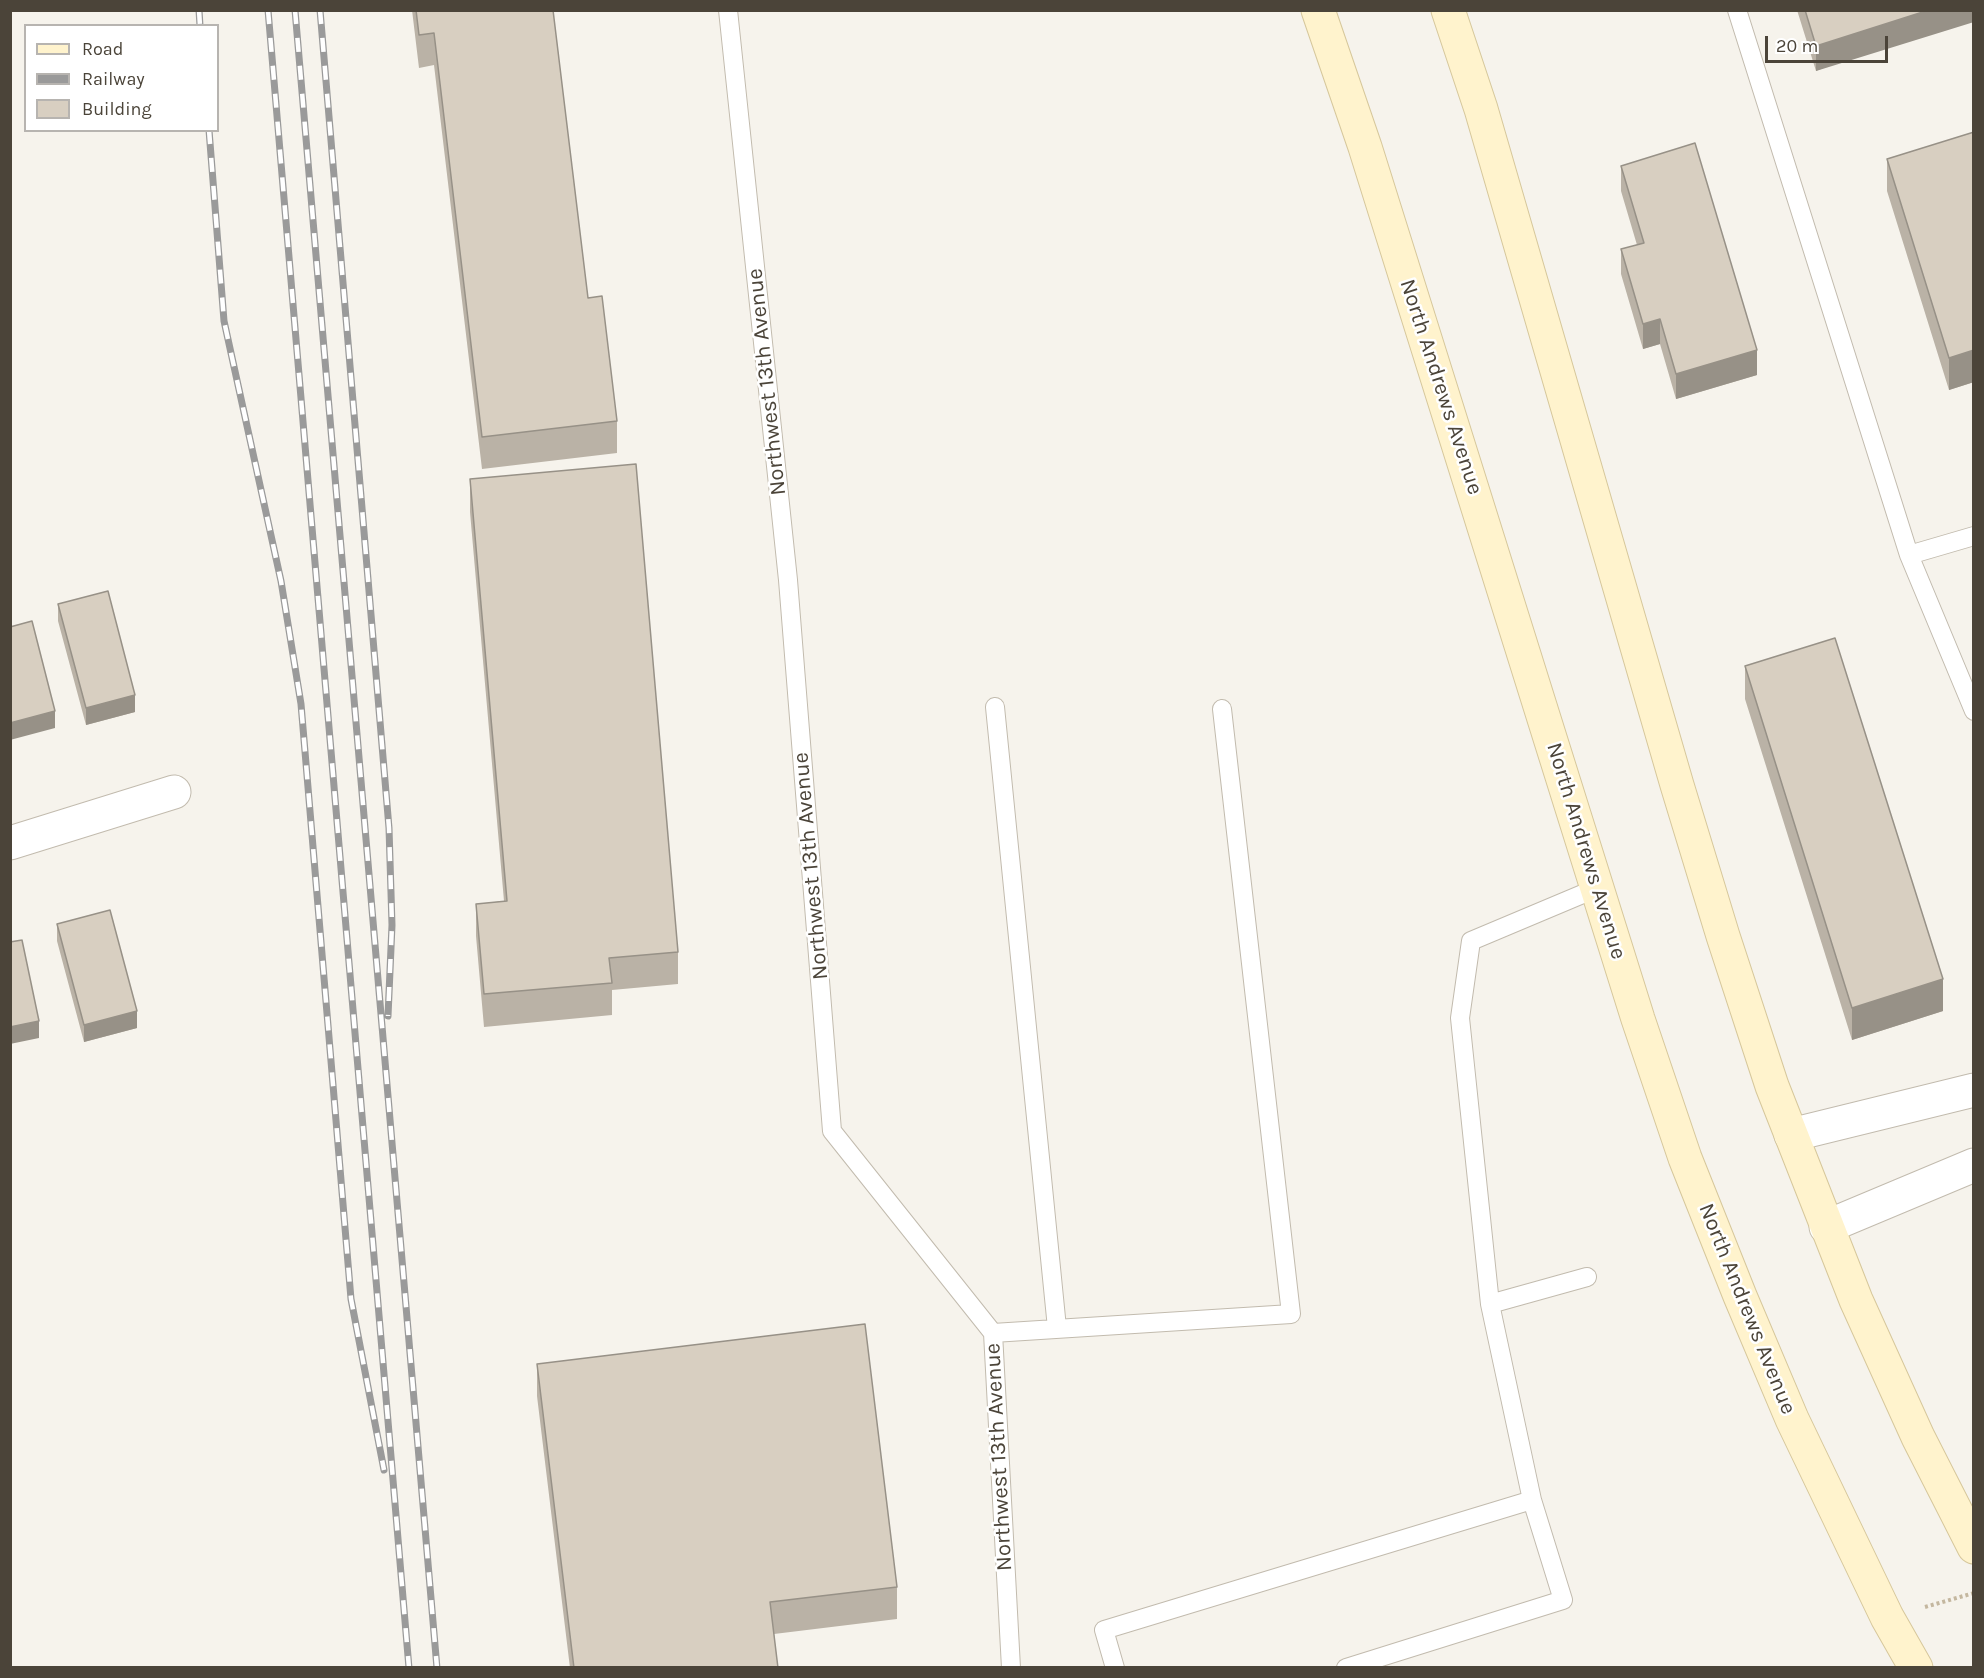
<!DOCTYPE html>
<html>
<head>
<meta charset="utf-8">
<style>
	body { margin:0 }
	#map { position:relative; width:1984px; height:1678px; overflow:hidden; background:#f6f3ec; font-family:Karla,sans-serif }
	canvas { display:block }
	.frame { position:absolute; inset:0; border:12px solid #4b4439; pointer-events:none }
	.legend { position:absolute; left:24px; top:24px; width:195px; height:108px; box-sizing:border-box; background:#fff; border:2px solid #b7b4b0; margin:0; padding:8px 10px; list-style:none; font-size:18px; color:#4b4439 }
	.legend li { display:flex; align-items:center; gap:12px; height:30px }
	.legend b { width:30px; border:2px solid #b7b4b0 }
	.scale { position:absolute; left:1765px; top:36px; width:123px; height:27px; box-sizing:border-box; border:3px solid #4b4439; border-top:0; padding-left:8px; font-size:18px; line-height:21px; white-space:nowrap; color:#4b4439; -webkit-text-stroke:4px #fff; paint-order:stroke }
</style>
</head>
<body>
<div id="map">
<canvas width="1984" height="1678"></canvas>
<div class="frame"></div>
<ul class="legend">
<li><b style="height:8px;background:#fff3cd"></b>Road</li>
<li><b style="height:8px;background:#9a9a9a"></b>Railway</li>
<li><b style="height:16px;background:#d8cfc1"></b>Building</li>
</ul>
<div class="scale">20 m</div>
</div>
<script>
const g = document.querySelector('canvas').getContext('2d');
g.lineJoin = 'round';
function toPath(rows) {
  const path = new Path2D();
  for (const r of rows) {
    path.moveTo(r[0], r[1]);
    for (let i = 2; i < r.length; i += 2) path.lineTo(r[i], r[i + 1]);
  }
  return path;
}
function trace(path, color, width, dash) {
  g.strokeStyle = color;
  g.lineWidth = width;
  g.lineCap = dash ? 'butt' : 'round';
  g.setLineDash(dash || []);
  g.stroke(path);
}
function fillPath(path, color) {
  g.fillStyle = color;
  g.fill(path, 'evenodd');
}
function label(font, color, halo, rows, align = 'center') {
  g.font = font + ' Karla,sans-serif';
  g.lineWidth = 5;
  g.setLineDash([]);
  g.textBaseline = 'middle';
  g.strokeStyle = halo;
  g.fillStyle = color;
  for (const [text, x, y, turn = 0] of rows) {
    g.save();
    g.translate(x, y);
    g.rotate((+turn || 0) * Math.PI / 180);
    g.textAlign = isNaN(turn) ? turn : align;
    if (halo) g.strokeText(text, 0, 0);
    g.fillText(text, 0, 0);
    g.restore();
  }
}
const path = toPath([
	[1925,1607,1974,1593]
]);
const service = toPath([
	[728,10,788,580,832,1131,993,1333,1011,1668],
	[1737,10,1909,555,1974,711],
	[1909,555,1974,536],
	[995,707,1057,1328],
	[1490,1304,1587,1277],
	[993,1333,1291,1314,1222,709],
	[1115,1668,1104,1630,1532,1500],
	[1346,1668,1563,1600,1532,1500,1490,1304,1460,1018,1471,941,1597,888]
]);
const minor = toPath([
	[10,843,174,792],
	[1791,1135,1974,1090],
	[1826,1227,1974,1165]
]);
const secondary = toPath([
	[1318,10,1365,147,1638,1019,1685,1158,1740,1296,1792,1419,1887,1617,1916,1668],
	[1448,10,1481,109,1677,785,1723,936,1772,1086,1856,1300,1918,1437,1974,1547]
]);
const rail = toPath([
	[199,10,200,26],
	[268,10,409,1668],
	[295,10,437,1668],
	[320,10,389,828,392,925,388,1016],
	[209,130,224,321,281,581,301,704,351,1299,384,1470]
]);
const wall = toPath([
	[412,10,553,10,588,298,617,421,617,453,482,469,434,65,419,68],
	[1797,10,1974,10,1816,71],
	[1974,132,1974,382,1949,390,1887,191,1887,159],
	[1621,166,1757,375,1676,399,1660,344,1643,349,1621,274,1621,249,1637,245,1621,191],
	[470,479,678,952,678,984,612,990,612,1015,484,1027,476,936,476,904,504,901,470,512],
	[58,604,135,712,86,725,58,621],
	[1745,666,1943,1011,1852,1040,1745,699],
	[57,924,137,1028,84,1042,57,941],
	[537,1364,897,1587,897,1619,774,1634,778,1668,570,1668,537,1396]
]);
const shadedWall = toPath([
	[1929,10,1974,10,1974,22,1816,71,1816,46],
	[1660,319,1660,344,1643,349,1643,324],
	[1757,350,1757,375,1676,399,1676,374],
	[1974,350,1974,382,1949,390,1949,358],
	[135,695,135,712,86,725,86,708],
	[55,711,55,728,10,740,10,723],
	[1943,979,1943,1011,1852,1040,1852,1008],
	[137,1011,137,1028,84,1042,84,1025],
	[39,1021,39,1038,10,1044,10,1027]
]);
const building = toPath([
	[416,10,553,10,588,298,602,296,617,421,482,437,434,33,419,35,416,10],
	[1805,10,1929,10,1816,46,1805,10],
	[1974,132,1974,350,1949,358,1887,159,1974,132],
	[1695,143,1757,350,1676,374,1660,319,1643,324,1621,249,1644,243,1621,166,1695,143],
	[636,464,678,952,609,958,612,983,484,994,476,904,507,901,470,479,636,464],
	[108,591,135,695,86,708,58,604,108,591],
	[32,621,55,711,10,723,10,627,32,621],
	[1835,638,1943,979,1852,1008,1745,666,1835,638],
	[110,910,137,1011,84,1025,57,924,110,910],
	[22,940,39,1021,10,1027,10,942,22,940],
	[865,1324,897,1587,770,1602,778,1668,574,1668,537,1364,865,1324]
]);
const streetNames = [
	["Northwest 13th Avenue",767,382,-96],
	["North Andrews Avenue",1441,387,72],
	["North Andrews Avenue",1586,851,73],
	["Northwest 13th Avenue",811,866,-95],
	["North Andrews Avenue",1747,1309,68],
	["Northwest 13th Avenue",999,1457,-93]
];
trace(service, '#c2bbae', 20);
trace(minor, '#c2bbae', 35);
trace(secondary, '#d6c79b', 35);
trace(path, '#c4b79f', 4, [3, 3]);
trace(service, '#fff', 18);
trace(minor, '#fff', 33);
trace(secondary, '#fff3cd', 33);
trace(rail, '#9a9a9a', 7);
trace(rail, '#fff', 4.5, [14]);
fillPath(wall, '#bab2a6');
fillPath(shadedWall, '#979187');
fillPath(building, '#d8cfc1');
trace(building, '#979187', 1.5);
label('22px', '#4b4439', '#fff', streetNames);
</script>
</body>
</html>
